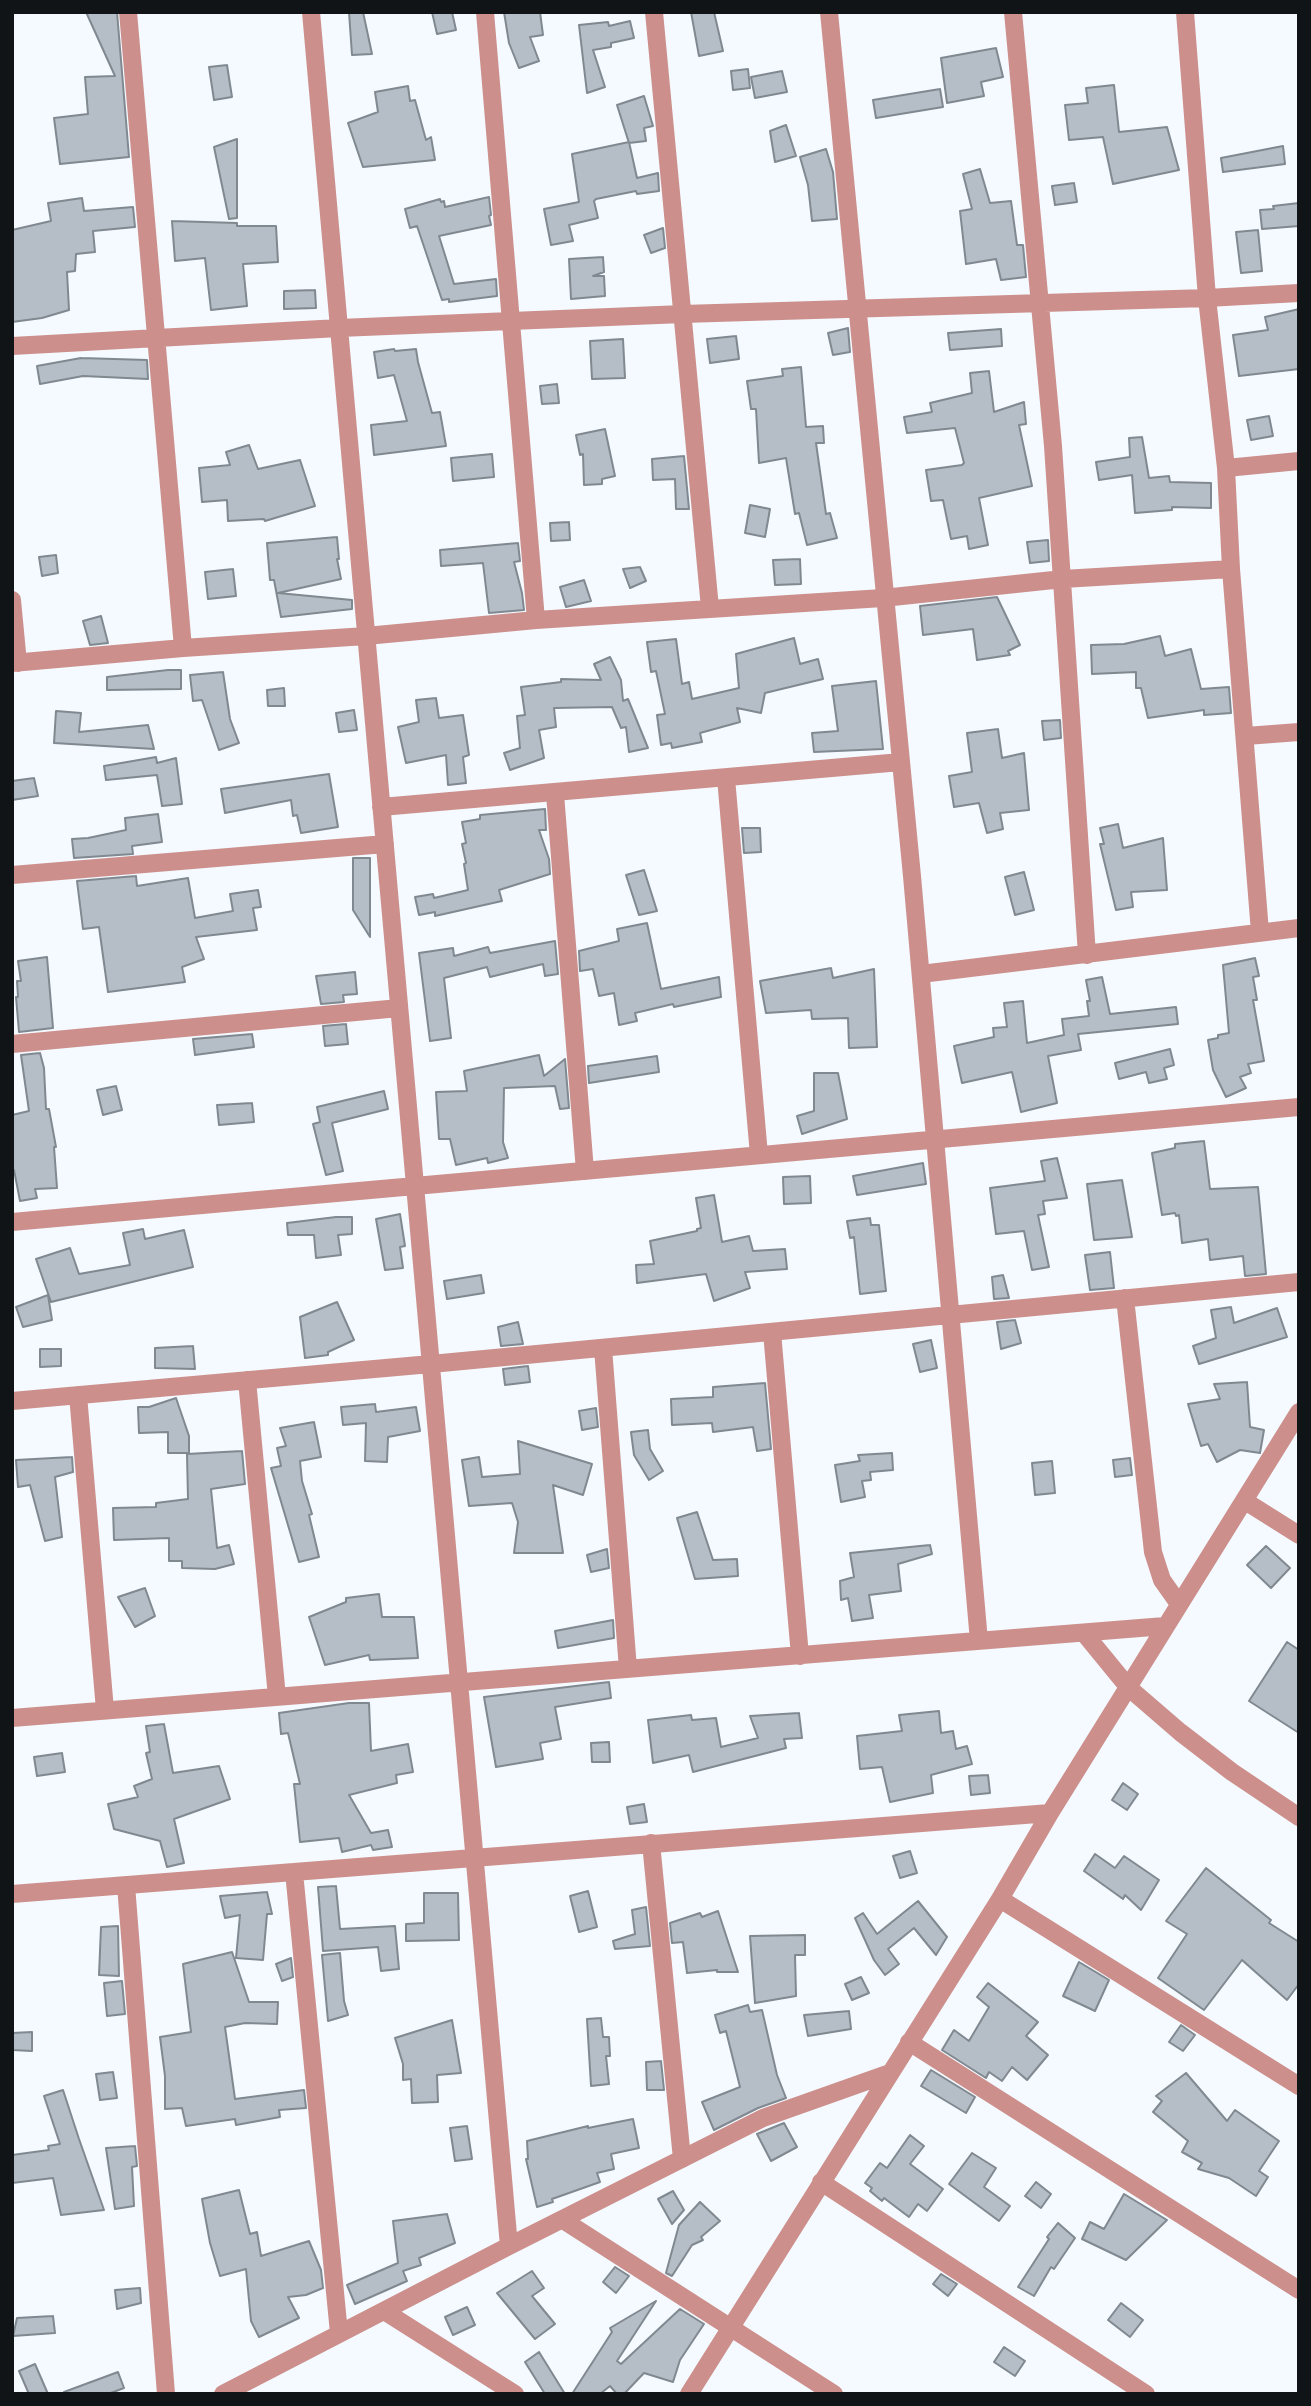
<!DOCTYPE html>
<html>
<head>
<meta charset="utf-8">
<style>
	body { margin:0 }
	#map { position:relative; width:1311px; height:2406px; overflow:hidden; background:#f4faff; font-family:Signika,sans-serif }
	canvas { display:block }
	.frame { position:absolute; inset:0; border:14px solid #111417; pointer-events:none }
</style>
</head>
<body>
<div id="map">
<canvas width="1311" height="2406"></canvas>
<div class="frame"></div>
</div>
<script>
const g = document.querySelector('canvas').getContext('2d');
g.lineJoin = 'round';
function fillPath(path, color) {
  g.fillStyle = color;
  g.fill(path, 'evenodd');
}
function toPath(rows) {
  const path = new Path2D();
  for (const r of rows) {
    path.moveTo(r[0], r[1]);
    for (let i = 2; i < r.length; i += 2) path.lineTo(r[i], r[i + 1]);
  }
  return path;
}
function trace(path, color, width, dash) {
  g.strokeStyle = color;
  g.lineWidth = width;
  g.lineCap = dash ? 'butt' : 'round';
  g.setLineDash(dash || []);
  g.stroke(path);
}
const building = toPath([
	[86,12,117,12,129,157,60,164,54,118,88,114,85,77,115,76,86,12],
	[349,12,363,12,372,54,352,55,349,12],
	[432,12,452,12,456,30,437,34,432,12],
	[504,12,540,12,543,35,530,37,539,61,519,68,509,43,504,12],
	[691,12,714,12,723,51,699,56,691,12],
	[630,21,634,38,611,43,611,47,593,50,605,87,587,93,579,25,608,22,609,26,630,21],
	[996,48,1003,77,981,82,984,96,947,103,941,58,996,48],
	[227,65,232,97,214,100,209,67,227,65],
	[748,69,750,88,733,90,731,71,748,69],
	[782,71,787,92,755,98,751,77,782,71],
	[1114,85,1119,132,1167,127,1179,170,1113,184,1103,137,1069,140,1065,105,1088,103,1086,88,1114,85],
	[408,86,410,101,415,100,426,140,431,137,435,160,363,167,348,123,378,112,375,92,408,86],
	[940,89,943,107,876,118,873,100,940,89],
	[644,96,653,126,644,128,646,141,629,143,617,105,644,96],
	[786,125,796,156,775,162,770,131,786,125],
	[237,139,237,218,229,219,214,147,237,139],
	[629,142,637,178,658,173,659,191,637,194,636,191,596,199,594,201,598,218,569,225,573,241,551,245,544,209,579,202,572,154,629,142],
	[1283,146,1285,164,1223,172,1221,158,1283,146],
	[826,149,833,172,837,219,812,221,808,185,800,157,826,149],
	[980,169,990,203,1011,201,1017,245,1023,245,1026,277,1001,280,996,259,966,264,960,211,972,209,963,174,980,169],
	[1074,183,1077,202,1055,205,1052,186,1074,183],
	[489,197,491,215,489,216,491,225,439,236,454,284,496,279,497,296,449,302,449,299,442,300,417,226,410,228,405,209,440,199,441,202,444,201,445,207,489,197],
	[82,198,84,211,133,207,135,227,93,231,95,252,76,254,75,271,67,272,69,310,42,318,12,322,12,230,51,221,48,203,82,198],
	[1299,203,1299,226,1262,229,1260,210,1274,209,1273,206,1299,203],
	[172,221,237,223,237,226,276,226,278,262,243,264,247,306,211,310,205,258,175,261,172,221],
	[663,228,665,248,651,253,644,235,663,228],
	[1258,230,1262,271,1241,273,1236,232,1258,230],
	[603,257,604,272,593,276,604,276,605,296,571,299,569,259,603,257],
	[315,290,316,308,284,309,284,291,315,290],
	[1299,309,1299,369,1239,376,1233,335,1268,330,1265,317,1299,309],
	[848,328,850,352,833,355,828,333,848,328],
	[1001,329,1002,346,950,350,948,333,1001,329],
	[736,336,739,359,710,363,707,339,736,336],
	[623,339,625,378,592,379,590,341,623,339],
	[394,349,395,351,416,349,418,362,432,413,440,412,446,446,374,455,371,425,407,421,394,375,378,378,374,352,394,349],
	[81,358,147,360,148,379,83,376,40,384,37,366,81,358],
	[801,367,806,427,823,426,824,443,816,443,826,514,830,513,837,538,807,545,799,513,795,514,786,458,759,463,756,409,751,409,747,381,783,376,782,369,801,367],
	[989,371,994,412,1024,402,1026,424,1019,425,1032,486,979,498,988,545,969,549,967,536,951,539,943,500,931,501,926,470,962,465,964,463,955,428,907,433,904,417,932,412,930,403,972,393,970,373,989,371],
	[557,384,559,403,542,404,540,386,557,384],
	[1269,416,1273,436,1251,440,1247,420,1269,416],
	[605,429,615,476,602,479,602,484,584,485,583,454,580,455,576,435,605,429],
	[1142,437,1149,478,1169,476,1170,482,1211,483,1211,508,1172,507,1172,510,1135,513,1132,475,1099,480,1096,462,1130,457,1129,438,1142,437],
	[249,445,258,469,300,460,315,506,265,521,264,519,228,521,227,500,202,502,199,468,230,465,226,452,249,445],
	[492,454,494,477,453,481,451,458,492,454],
	[684,456,689,509,676,509,675,479,653,480,652,459,684,456],
	[750,505,770,509,765,537,745,533,750,505],
	[569,522,570,540,551,541,550,523,569,522],
	[337,537,339,559,337,559,341,579,278,593,352,600,352,609,281,617,274,580,270,580,267,543,337,537],
	[1048,540,1049,561,1030,563,1027,542,1048,540],
	[518,543,520,561,514,562,522,593,524,610,489,613,483,563,441,566,440,550,518,543],
	[56,555,58,573,42,576,39,557,56,555],
	[800,559,801,584,775,585,773,560,800,559],
	[640,567,646,581,630,588,623,569,640,567],
	[233,569,236,596,208,599,205,572,233,569],
	[584,580,591,601,566,607,560,587,584,580],
	[997,597,1020,645,1008,651,1010,655,977,660,973,629,923,635,920,606,997,597],
	[101,616,108,643,90,645,83,621,101,616],
	[1160,636,1165,656,1191,649,1201,689,1229,687,1231,713,1204,715,1204,710,1148,718,1141,688,1136,688,1136,672,1092,674,1091,645,1124,644,1160,636],
	[794,638,800,664,818,659,823,679,765,693,761,713,737,708,740,722,700,733,702,742,672,748,671,743,661,745,657,715,665,714,656,671,651,672,647,642,676,639,682,684,689,682,692,699,739,688,736,654,794,638],
	[610,657,621,680,623,701,628,699,648,748,629,752,626,727,621,728,612,707,554,708,556,727,539,730,544,758,510,770,504,753,520,748,517,716,525,715,521,687,561,682,561,679,601,680,594,664,610,657],
	[168,670,181,670,181,689,107,690,107,677,168,670],
	[223,672,230,719,239,743,219,750,202,700,193,701,190,675,223,672],
	[876,681,883,749,814,752,812,733,838,731,832,686,876,681],
	[284,688,285,706,268,706,267,690,284,688],
	[436,698,439,718,463,715,469,755,463,757,466,783,448,785,446,755,406,763,398,727,419,722,416,700,436,698],
	[354,710,357,730,339,732,336,713,354,710],
	[56,711,81,713,79,732,148,725,154,749,54,743,56,711],
	[1060,720,1061,738,1044,740,1042,721,1060,720],
	[998,729,1002,758,1024,753,1029,810,1000,813,1003,829,987,833,979,803,954,807,949,776,972,772,967,733,998,729],
	[156,757,157,763,176,758,182,804,162,806,157,775,106,780,104,766,156,757],
	[329,774,338,827,301,833,297,815,293,816,291,800,225,813,221,789,329,774],
	[34,778,38,796,12,800,12,781,34,778],
	[545,809,546,830,539,830,549,859,550,874,499,890,502,901,435,916,435,912,419,915,415,897,433,894,434,898,468,890,464,864,466,863,462,844,466,843,462,822,480,819,480,815,545,809],
	[158,814,162,842,132,846,133,854,74,858,72,839,88,838,126,830,125,818,158,814],
	[1118,824,1123,848,1163,838,1167,890,1131,892,1133,907,1116,910,1100,844,1104,844,1100,828,1118,824],
	[742,828,760,828,761,852,744,853,742,828],
	[353,858,370,858,370,937,353,910,353,858],
	[644,870,657,911,639,915,626,875,644,870],
	[1024,872,1034,910,1015,915,1005,877,1024,872],
	[136,876,137,886,188,878,195,918,233,911,230,894,258,890,261,907,253,908,257,930,196,937,204,959,182,967,185,982,108,992,99,927,83,929,77,881,136,876],
	[647,923,661,989,719,977,721,997,674,1007,673,1004,635,1013,637,1021,619,1025,614,993,599,996,593,969,580,971,579,951,619,941,617,929,647,923],
	[555,941,558,974,545,976,543,964,490,977,487,967,444,978,451,1038,430,1041,419,953,453,948,454,956,488,947,490,953,555,941],
	[47,957,53,1028,19,1032,16,997,18,997,17,981,21,981,18,961,47,957],
	[1255,958,1259,976,1253,977,1257,1000,1253,1000,1264,1061,1248,1064,1251,1073,1240,1077,1246,1088,1226,1097,1213,1070,1208,1040,1218,1038,1218,1035,1229,1033,1223,965,1255,958],
	[831,968,833,978,874,969,877,1047,849,1048,848,1018,812,1019,811,1010,766,1013,760,981,831,968],
	[355,972,357,994,343,995,344,1002,321,1004,316,976,355,972],
	[1102,977,1110,1014,1176,1007,1178,1024,1078,1034,1081,1050,1048,1056,1057,1103,1021,1112,1012,1072,962,1083,954,1046,994,1037,993,1028,1007,1027,1004,1003,1023,1001,1027,1043,1064,1035,1062,1019,1089,1016,1087,1001,1090,1001,1086,980,1102,977],
	[346,1024,348,1044,325,1046,323,1026,346,1024],
	[252,1034,254,1047,195,1055,193,1039,252,1034],
	[1170,1049,1174,1065,1164,1068,1167,1079,1149,1083,1146,1072,1119,1079,1115,1063,1170,1049],
	[40,1053,44,1068,46,1109,49,1109,56,1147,54,1147,57,1188,35,1189,37,1198,20,1201,14,1170,12,1170,12,1115,29,1111,21,1055,40,1053],
	[539,1055,544,1076,565,1059,569,1108,560,1109,555,1086,504,1088,503,1142,508,1158,488,1163,487,1158,456,1165,450,1139,439,1139,436,1092,467,1091,464,1071,539,1055],
	[657,1056,659,1072,589,1083,588,1066,657,1056],
	[814,1073,838,1073,847,1119,802,1134,797,1116,814,1111,814,1073],
	[116,1086,122,1110,103,1115,97,1090,116,1086],
	[384,1091,388,1109,332,1123,343,1171,326,1175,313,1124,320,1122,317,1107,384,1091],
	[252,1103,254,1122,219,1125,217,1105,252,1103],
	[1204,1141,1210,1189,1258,1187,1266,1274,1245,1276,1243,1256,1210,1260,1208,1239,1182,1243,1179,1215,1176,1216,1175,1213,1162,1215,1152,1153,1175,1148,1175,1144,1204,1141],
	[1057,1158,1067,1198,1043,1201,1045,1214,1038,1215,1049,1267,1032,1270,1024,1231,996,1234,990,1188,1045,1181,1041,1161,1057,1158],
	[923,1163,926,1184,857,1195,853,1176,923,1163],
	[810,1176,811,1203,784,1204,783,1177,810,1176],
	[1122,1180,1132,1237,1094,1240,1087,1184,1122,1180],
	[714,1195,722,1242,749,1236,753,1251,785,1249,787,1269,745,1272,750,1288,714,1301,706,1274,637,1283,636,1265,654,1264,650,1241,697,1231,697,1229,701,1228,696,1198,714,1195],
	[400,1214,405,1246,400,1247,403,1268,385,1270,376,1219,400,1214],
	[336,1217,352,1217,352,1234,338,1235,341,1255,316,1258,314,1235,288,1235,287,1223,336,1217],
	[870,1218,871,1225,879,1225,886,1291,860,1294,854,1237,850,1238,847,1221,870,1218],
	[143,1229,145,1239,184,1230,193,1267,51,1302,36,1259,70,1248,79,1274,130,1265,123,1233,143,1229],
	[1110,1252,1114,1288,1090,1290,1085,1255,1110,1252],
	[481,1275,484,1293,447,1299,444,1281,481,1275],
	[1003,1275,1009,1298,994,1299,992,1277,1003,1275],
	[48,1295,52,1320,23,1327,16,1307,48,1295],
	[337,1302,354,1340,328,1352,328,1355,305,1358,300,1317,337,1302],
	[1231,1307,1234,1323,1277,1308,1287,1337,1199,1364,1193,1346,1216,1338,1211,1310,1231,1307],
	[1015,1320,1021,1343,1001,1349,997,1322,1015,1320],
	[518,1322,523,1344,501,1346,498,1327,518,1322],
	[931,1340,937,1368,920,1372,913,1344,931,1340],
	[193,1346,195,1369,155,1368,155,1348,193,1346],
	[40,1349,61,1349,61,1366,40,1367,40,1349],
	[528,1366,530,1382,505,1385,503,1369,528,1366],
	[1247,1382,1250,1427,1264,1430,1260,1453,1240,1450,1217,1462,1208,1444,1201,1446,1188,1404,1220,1399,1214,1384,1247,1382],
	[765,1383,771,1449,757,1451,753,1427,713,1432,712,1423,672,1425,671,1399,713,1397,713,1387,765,1383],
	[176,1398,189,1436,189,1453,168,1453,168,1432,139,1433,138,1407,149,1407,176,1398],
	[375,1404,376,1412,416,1407,420,1431,388,1437,387,1462,365,1461,366,1423,343,1425,341,1407,375,1404],
	[596,1408,598,1427,582,1430,579,1411,596,1408],
	[314,1422,321,1457,300,1461,302,1481,312,1514,309,1515,319,1557,299,1562,271,1468,281,1466,277,1448,286,1446,280,1428,314,1422],
	[648,1430,650,1449,663,1471,649,1480,634,1455,631,1432,648,1430],
	[518,1441,592,1464,583,1495,553,1485,563,1553,514,1553,518,1522,512,1503,469,1506,462,1460,479,1457,482,1477,520,1474,518,1441],
	[242,1451,245,1484,211,1489,217,1548,229,1545,234,1564,215,1569,182,1568,182,1561,169,1561,169,1538,114,1540,113,1508,156,1507,156,1503,188,1499,187,1454,242,1451],
	[892,1453,893,1470,870,1472,871,1480,862,1481,865,1497,841,1502,835,1465,860,1461,858,1455,892,1453],
	[72,1457,73,1472,55,1477,62,1537,45,1541,30,1485,18,1487,16,1460,72,1457],
	[1130,1458,1132,1475,1115,1477,1113,1460,1130,1458],
	[1052,1461,1055,1493,1035,1495,1032,1463,1052,1461],
	[697,1512,713,1560,737,1559,738,1576,695,1579,677,1518,697,1512],
	[930,1545,932,1554,898,1564,901,1591,869,1595,873,1618,852,1621,848,1598,841,1600,840,1581,854,1577,850,1553,930,1545],
	[1266,1546,1290,1568,1271,1588,1247,1565,1266,1546],
	[607,1549,609,1568,591,1572,587,1555,607,1549],
	[145,1588,155,1616,135,1627,118,1597,145,1588],
	[379,1594,382,1617,414,1617,418,1658,370,1660,369,1655,325,1665,309,1617,346,1602,346,1598,379,1594],
	[613,1620,614,1638,558,1648,555,1631,613,1620],
	[1287,1642,1299,1650,1299,1733,1249,1701,1287,1642],
	[609,1682,611,1698,555,1707,561,1739,540,1743,543,1759,496,1767,484,1697,609,1682],
	[349,1703,369,1703,371,1751,408,1744,413,1772,396,1775,397,1783,349,1795,371,1833,388,1830,392,1847,373,1850,371,1845,342,1852,339,1838,300,1842,294,1784,300,1784,288,1733,281,1734,279,1713,349,1703],
	[939,1711,941,1733,953,1731,956,1749,967,1746,972,1764,931,1775,933,1793,890,1802,882,1767,860,1769,857,1736,902,1731,899,1715,939,1711],
	[799,1713,802,1738,784,1739,786,1748,693,1772,689,1755,653,1763,648,1720,691,1715,692,1720,716,1718,721,1747,758,1738,750,1716,799,1713],
	[164,1724,173,1773,219,1766,230,1799,174,1819,184,1863,167,1867,160,1841,114,1829,108,1804,138,1797,134,1786,152,1779,146,1753,150,1752,146,1726,164,1724],
	[609,1742,610,1762,592,1762,591,1743,609,1742],
	[62,1753,65,1772,37,1776,34,1757,62,1753],
	[988,1775,990,1793,971,1795,969,1776,988,1775],
	[1123,1783,1138,1794,1127,1810,1112,1800,1123,1783],
	[644,1804,647,1822,630,1824,627,1807,644,1804],
	[910,1851,917,1873,900,1878,893,1856,910,1851],
	[1095,1854,1115,1868,1124,1856,1159,1880,1141,1910,1125,1895,1123,1899,1084,1871,1095,1854],
	[1206,1868,1271,1920,1269,1923,1299,1942,1299,1984,1287,2000,1242,1960,1204,2010,1158,1978,1187,1934,1166,1921,1206,1868],
	[336,1886,340,1929,395,1926,399,1969,381,1971,378,1947,323,1951,318,1887,336,1886],
	[588,1891,597,1927,579,1932,570,1896,588,1891],
	[267,1892,272,1914,267,1914,263,1960,236,1958,240,1915,225,1918,220,1896,267,1892],
	[424,1893,458,1893,459,1940,406,1941,406,1924,424,1923,424,1893],
	[918,1901,947,1937,936,1955,914,1928,888,1949,899,1964,885,1975,874,1960,855,1918,863,1913,877,1934,918,1901],
	[646,1907,650,1946,615,1949,613,1941,635,1934,632,1910,646,1907],
	[718,1911,738,1972,717,1972,717,1970,687,1973,683,1942,672,1943,670,1923,700,1913,702,1917,718,1911],
	[118,1926,119,1976,99,1975,101,1927,118,1926],
	[805,1935,805,1955,795,1955,796,1996,755,2003,750,1936,805,1935],
	[232,1952,249,2002,278,2002,277,2024,245,2023,225,2027,235,2099,304,2090,306,2108,279,2110,280,2117,236,2125,235,2119,186,2126,182,2108,165,2109,165,2076,160,2037,191,2032,183,1964,232,1952],
	[340,1953,344,2001,348,2015,328,2021,322,1955,340,1953],
	[291,1958,293,1977,282,1981,276,1964,291,1958],
	[1079,1962,1109,1980,1095,2011,1063,1996,1079,1962],
	[861,1977,869,1993,852,2000,845,1984,861,1977],
	[122,1981,125,2014,107,2016,104,1983,122,1981],
	[988,1983,1038,2022,1026,2036,1048,2055,1027,2080,1012,2067,1002,2081,989,2072,986,2078,942,2050,954,2030,969,2041,989,2007,977,1997,988,1983],
	[748,2005,750,2012,762,2010,777,2075,786,2098,758,2108,714,2130,702,2102,740,2087,726,2031,720,2033,715,2015,748,2005],
	[849,2011,851,2029,808,2036,804,2015,849,2011],
	[601,2018,603,2037,609,2037,610,2056,606,2056,609,2084,591,2086,587,2019,601,2018],
	[452,2020,461,2073,437,2075,438,2102,412,2103,411,2079,403,2080,403,2064,395,2038,452,2020],
	[1181,2025,1195,2035,1183,2051,1169,2042,1181,2025],
	[32,2032,32,2051,12,2050,12,2033,32,2032],
	[661,2061,664,2090,647,2090,646,2062,661,2061],
	[931,2070,975,2097,966,2113,921,2086,931,2070],
	[113,2072,117,2098,100,2100,96,2074,113,2072],
	[1186,2073,1227,2121,1235,2110,1279,2141,1259,2171,1268,2177,1256,2196,1229,2178,1198,2169,1202,2163,1182,2152,1188,2141,1153,2112,1162,2101,1156,2096,1186,2073],
	[63,2090,79,2139,104,2210,61,2215,53,2178,12,2183,12,2155,49,2150,48,2146,60,2144,44,2096,63,2090],
	[633,2119,639,2148,611,2154,614,2169,597,2173,600,2182,552,2199,553,2202,537,2207,526,2159,528,2159,527,2141,588,2126,588,2128,633,2119],
	[784,2123,797,2147,771,2161,757,2134,784,2123],
	[467,2126,472,2159,455,2161,450,2128,467,2126],
	[910,2135,924,2146,910,2164,943,2189,927,2211,918,2204,909,2217,884,2198,882,2201,870,2191,872,2188,865,2183,880,2163,887,2168,910,2135],
	[135,2146,137,2166,132,2167,134,2206,115,2209,106,2148,135,2146],
	[972,2153,996,2168,984,2187,1010,2206,999,2221,949,2184,972,2153],
	[1036,2182,1051,2194,1041,2208,1025,2196,1036,2182],
	[239,2190,250,2234,257,2232,261,2256,309,2241,321,2270,323,2288,306,2295,288,2297,299,2318,259,2337,251,2321,246,2269,220,2276,210,2243,202,2199,239,2190],
	[673,2191,684,2210,672,2224,658,2199,673,2191],
	[1124,2194,1167,2220,1126,2260,1082,2239,1090,2222,1104,2229,1124,2194],
	[700,2202,720,2221,701,2237,703,2240,692,2245,672,2276,666,2273,679,2225,700,2202],
	[447,2214,455,2243,419,2258,421,2265,403,2271,407,2281,355,2304,347,2285,398,2263,393,2221,447,2214],
	[1058,2223,1075,2238,1054,2269,1051,2267,1034,2296,1018,2287,1049,2239,1047,2237,1058,2223],
	[615,2267,629,2276,616,2293,603,2282,615,2267],
	[532,2271,544,2288,532,2296,555,2324,535,2339,497,2293,532,2271],
	[941,2274,957,2284,948,2296,933,2284,941,2274],
	[140,2288,141,2303,117,2309,115,2290,140,2288],
	[656,2301,617,2361,621,2364,680,2309,704,2324,680,2360,673,2382,644,2373,624,2394,617,2394,610,2386,600,2394,572,2394,612,2332,610,2328,656,2301],
	[1121,2303,1143,2320,1130,2337,1108,2320,1121,2303],
	[467,2307,475,2325,453,2335,445,2317,467,2307],
	[53,2316,55,2333,13,2336,17,2318,53,2316],
	[1004,2347,1025,2361,1015,2376,994,2362,1004,2347],
	[539,2352,565,2394,545,2394,525,2362,539,2352],
	[35,2364,48,2394,29,2394,19,2371,35,2364],
	[118,2372,124,2388,108,2394,64,2394,64,2392,118,2372]
]);
const minor = toPath([
	[128,12,183,648],
	[311,12,509,2246],
	[485,12,536,620],
	[654,12,710,608],
	[829,12,912,876,979,1641],
	[1013,12,1053,446,1087,955],
	[1185,12,1207,298,1226,468,1231,569,1260,932],
	[12,346,339,328,683,314,1207,298,1299,293],
	[1226,468,1299,461],
	[12,600,18,663],
	[12,663,183,648,366,636,536,620,883,598,1063,579,1231,569],
	[1246,736,1299,732],
	[726,778,759,1155],
	[555,794,585,1171],
	[381,807,901,762],
	[12,875,385,844],
	[921,974,1299,928],
	[12,1044,399,1008],
	[12,1222,1299,1107],
	[1125,1298,1153,1552,1162,1580,1179,1604],
	[772,1332,800,1656],
	[603,1348,628,1669],
	[247,1380,277,1697],
	[78,1395,105,1710],
	[12,1401,431,1364,1299,1282],
	[1245,1501,1299,1535],
	[1084,1633,1129,1688,1180,1732,1232,1772,1299,1817],
	[12,1718,1165,1626],
	[651,1843,682,2159],
	[294,1872,339,2333],
	[126,1885,166,2394],
	[12,1894,1050,1813],
	[1000,1899,1299,2086],
	[909,2042,1299,2290],
	[821,2182,1146,2394],
	[563,2220,834,2394],
	[384,2311,515,2394],
	[223,2394,509,2246,763,2118,890,2073],
	[689,2394,1000,1899,1050,1813,1299,1412]
]);
fillPath(building, '#b5bec6');
trace(building, '#808890', 2);
trace(minor, '#cc8f8b', 18);
</script>
</body>
</html>
